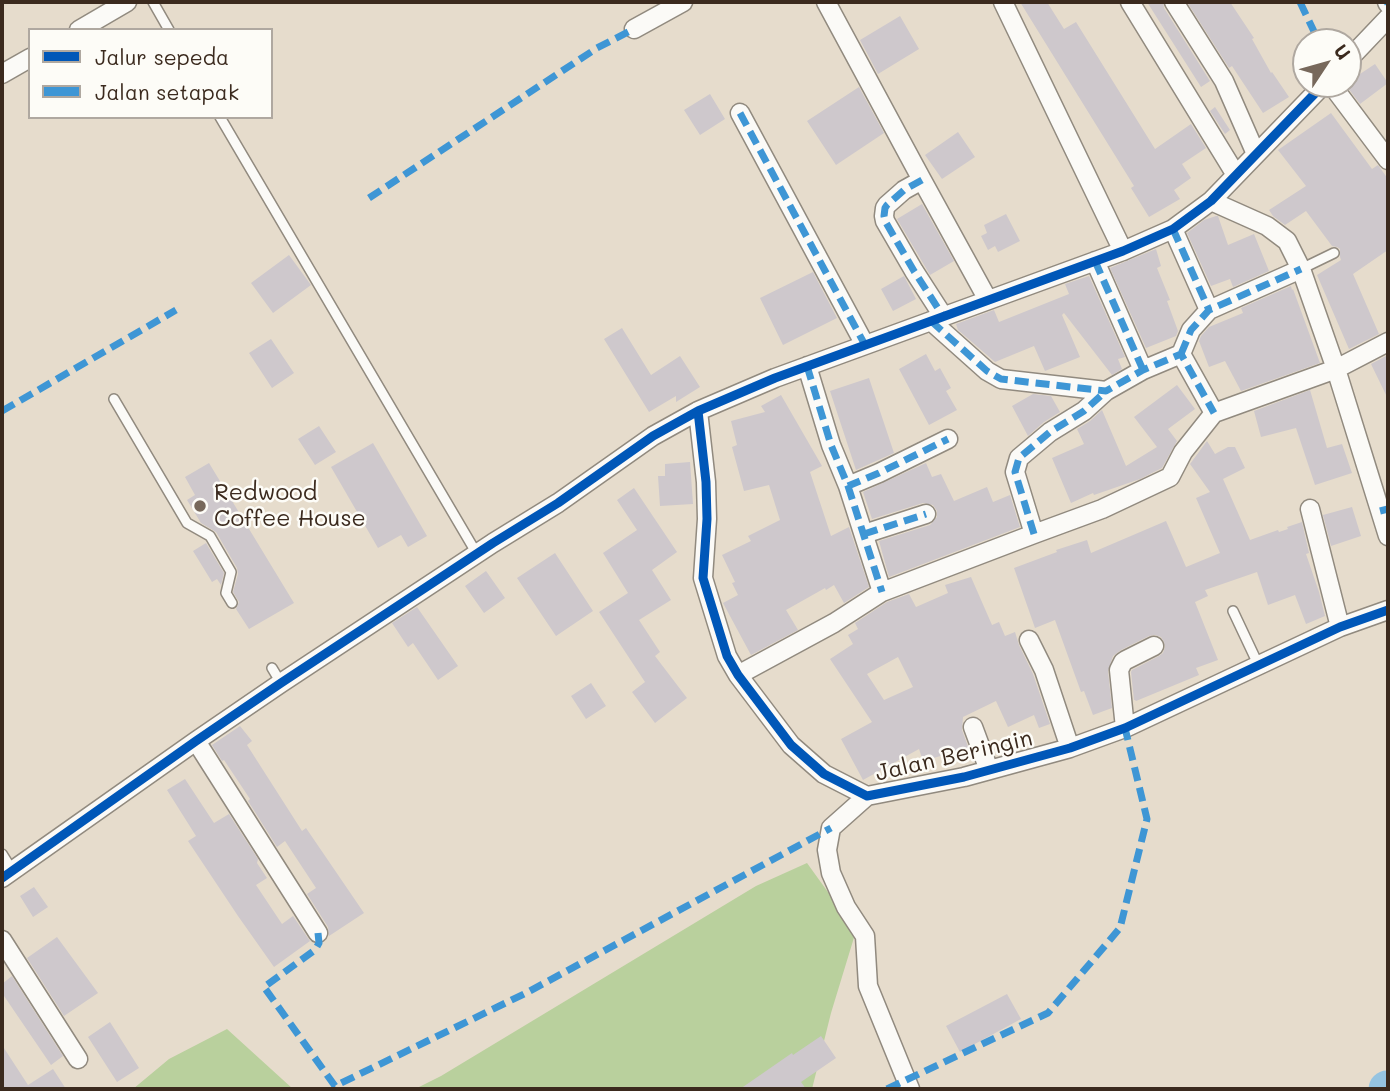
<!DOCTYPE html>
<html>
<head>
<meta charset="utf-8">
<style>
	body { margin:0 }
	#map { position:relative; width:1390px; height:1091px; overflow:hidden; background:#e6dccc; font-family:Mali,sans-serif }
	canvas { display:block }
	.frame { position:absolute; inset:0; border:4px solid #3b2a1e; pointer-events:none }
	.legend { position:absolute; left:28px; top:28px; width:245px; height:91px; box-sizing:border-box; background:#fdfcf7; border:2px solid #afa8a0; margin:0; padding:9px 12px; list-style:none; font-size:21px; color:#3b2a1e }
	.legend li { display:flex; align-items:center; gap:14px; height:35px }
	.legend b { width:35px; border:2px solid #afa8a0 }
	.north { position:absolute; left:1292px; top:28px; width:70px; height:70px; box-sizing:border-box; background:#fdfcf7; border:2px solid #afa8a0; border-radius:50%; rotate:54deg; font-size:19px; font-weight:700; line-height:28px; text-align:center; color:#3b2a1e }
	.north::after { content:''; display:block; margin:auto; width:24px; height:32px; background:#77685b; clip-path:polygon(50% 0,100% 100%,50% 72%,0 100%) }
</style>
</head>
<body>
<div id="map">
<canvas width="1390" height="1091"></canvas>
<div class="frame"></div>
<ul class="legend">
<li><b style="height:9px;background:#0057b8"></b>Jalur sepeda</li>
<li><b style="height:9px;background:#3e96d5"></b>Jalan setapak</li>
</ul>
<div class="north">U</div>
</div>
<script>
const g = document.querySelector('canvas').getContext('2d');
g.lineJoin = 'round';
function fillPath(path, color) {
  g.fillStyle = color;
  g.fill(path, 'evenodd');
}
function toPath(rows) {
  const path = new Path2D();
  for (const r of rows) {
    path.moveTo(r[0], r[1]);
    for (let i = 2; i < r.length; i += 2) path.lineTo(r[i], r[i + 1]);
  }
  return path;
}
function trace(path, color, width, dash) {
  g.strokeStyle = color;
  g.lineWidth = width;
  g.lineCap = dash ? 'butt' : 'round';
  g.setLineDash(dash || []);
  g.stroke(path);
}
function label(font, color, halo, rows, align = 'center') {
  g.font = font + ' Mali,sans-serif';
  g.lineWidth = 5;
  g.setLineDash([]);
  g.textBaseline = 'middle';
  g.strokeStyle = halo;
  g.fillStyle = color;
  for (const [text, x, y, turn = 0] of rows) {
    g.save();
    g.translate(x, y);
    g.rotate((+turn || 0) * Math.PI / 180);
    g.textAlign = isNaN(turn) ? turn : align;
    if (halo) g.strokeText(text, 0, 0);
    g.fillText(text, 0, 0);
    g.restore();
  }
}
const green = toPath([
	[807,863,856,931,831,1013,812,1089,415,1089,441,1076,756,886],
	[227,1029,293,1089,133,1089,169,1059]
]);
const river = toPath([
	[1387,1089,1388,1089]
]);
const building = toPath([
	[1020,2,1047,2,1064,29,1076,22,1155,149,1191,124,1206,148,1182,164,1191,178,1174,190,1180,199,1149,217,1131,188,1134,186],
	[1147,2,1163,2,1164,8,1210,81,1201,87],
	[1187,2,1230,2,1254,38,1252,39,1271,73,1272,72,1289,97,1263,113,1232,66,1229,68],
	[900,16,919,49,878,74,860,40],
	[1375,64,1388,83,1360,104,1348,88,1348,71,1356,68,1360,74],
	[859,87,884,133,836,165,807,121],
	[710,94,725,119,700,135,684,110],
	[1215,107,1230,130,1225,134,1210,111],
	[1331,113,1372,169,1378,165,1388,179,1388,250,1353,274,1379,334,1349,349,1317,275,1341,260,1340,257,1340,249,1337,247,1332,246,1306,211,1285,225,1273,216,1269,210,1306,186,1278,150],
	[958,132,975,157,942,179,925,155],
	[922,204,954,261,930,275,897,219],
	[1006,214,1020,241,998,252,995,246,988,250,981,236,987,233,984,225],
	[1216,216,1218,216,1228,245,1254,234,1269,271,1233,287,1230,279,1211,286,1187,233,1204,220],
	[1156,249,1161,266,1157,268,1170,300,1167,301,1178,331,1176,336,1146,348,1110,268],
	[289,255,311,285,273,313,251,283],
	[813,272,837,318,783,345,760,298],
	[904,276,916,299,893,311,881,289],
	[1089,276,1125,357,1118,359,1122,369,1112,375,1064,313,1062,315,1080,357,1045,371,1034,346,995,362,958,330,956,324,994,310,999,322,1069,294,1065,284],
	[1291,286,1292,290,1293,289,1320,363,1241,391,1225,361,1209,367,1199,341,1201,336,1209,327,1243,313,1241,308],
	[622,328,651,375,680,356,700,387,676,402,676,396,649,412,604,339],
	[271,339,294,373,272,388,249,353],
	[926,354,935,371,940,368,951,388,946,391,957,410,929,425,899,369],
	[1388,355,1388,399,1371,364],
	[869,378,894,453,856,470,830,391],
	[1177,385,1195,409,1168,429,1177,441,1162,468,1140,479,1094,495,1093,493,1071,503,1052,458,1084,444,1077,429,1090,421,1102,410,1126,466,1157,447,1134,417],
	[1310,390,1327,448,1342,444,1352,473,1315,485,1296,428,1261,437,1254,411],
	[1033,394,1051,396,1060,412,1044,422,1028,436,1012,406],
	[781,395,822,466,810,472,831,536,849,527,869,587,844,603,834,585,826,590,825,588,786,610,798,630,751,655,723,603,738,595,732,583,735,582,722,555,751,541,748,536,780,520,769,485,744,491,732,447,737,445,731,421,765,412,761,406],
	[319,426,336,452,315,465,298,439],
	[1207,441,1215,454,1228,447,1235,447,1245,468,1223,479,1250,540,1278,530,1279,532,1288,529,1287,527,1302,522,1309,553,1306,554,1319,592,1325,616,1306,624,1295,595,1268,605,1257,572,1205,590,1208,596,1195,602,1218,660,1196,668,1199,675,1136,701,1135,700,1134,700,1131,672,1132,670,1159,656,1163,653,1165,647,1164,642,1161,637,1155,635,1149,636,1121,650,1113,656,1108,671,1112,708,1093,715,1084,691,1081,692,1055,620,1035,628,1014,568,1057,552,1056,550,1087,540,1091,553,1166,521,1186,567,1220,553,1196,498,1210,492,1190,464],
	[373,443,427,536,408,547,401,535,378,548,331,467],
	[690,462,693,504,660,506,658,476,665,476,665,464],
	[209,463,294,603,249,629,236,609,239,602,233,592,238,574,237,568,216,532,201,523,187,500,195,495,185,477],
	[926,463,932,477,941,474,954,501,987,487,993,502,1010,495,1020,527,889,577,879,541,930,525,937,517,937,511,933,505,923,503,872,519,863,492],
	[634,488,677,552,652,570,671,600,639,620,660,652,655,656,687,698,655,723,632,692,645,682,599,612,628,593,603,553,637,530,617,500],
	[1352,507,1361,536,1331,546,1323,515],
	[206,543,224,573,221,585,217,579,212,582,193,551],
	[555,553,593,611,556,636,517,578],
	[486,571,505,598,484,613,465,586],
	[971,577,992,625,999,622,1005,636,1015,632,1019,645,1033,674,1050,724,1039,728,1034,715,1008,727,996,701,963,717,962,730,971,755,947,763,944,755,923,761,919,749,863,780,841,739,872,722,830,659,853,644,848,635,858,629,855,623,887,602,909,594,916,607,948,593,945,585],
	[898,657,913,687,884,700,867,674],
	[417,607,458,666,438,680,413,643,408,647,392,623],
	[591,683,606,706,586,719,571,696],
	[240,726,252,741,247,745,302,831,306,828,364,913,329,936,328,927,307,894,316,888,285,841,277,847,248,801,250,799,224,760,222,761,212,745],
	[185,779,214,823,229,814,258,859,257,863,267,878,256,885,282,924,293,916,310,941,274,967,238,916,188,841,196,836,167,790],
	[34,887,48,907,33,917,20,896],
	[57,937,98,993,64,1016,27,958],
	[12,976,63,1056,51,1065,2,993,2,984],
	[1007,994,1021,1019,960,1052,946,1026],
	[110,1022,139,1068,117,1082,88,1037],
	[821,1036,836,1058,801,1082,806,1089,740,1089,792,1053,793,1055],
	[2,1045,28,1085,53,1069,66,1089,2,1089]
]);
const lane = toPath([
	[153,2,169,30],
	[220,117,477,554],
	[1301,269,1334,253],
	[114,399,187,523,210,536,231,572,226,593,232,603],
	[1233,611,1258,664],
	[272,668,281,683],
	[2,854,12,870]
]);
const street = toPath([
	[826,2,922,180,988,300],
	[1003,2,1123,251],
	[1130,2,1236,175],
	[1174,2,1224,81,1256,154],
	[1387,2,1388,4],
	[634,29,683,2],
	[79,30,127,2],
	[1348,60,1388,18],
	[2,74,30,58],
	[1331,84,1388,160],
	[740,113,865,345],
	[922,180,904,190,887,205,885,208,884,216,885,221,914,271,943,316],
	[1211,201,1267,226,1287,241,1301,269,1336,369,1388,536],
	[1173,229,1209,310],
	[1095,261,1143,370],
	[931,321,987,371,1001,379,1106,391,1143,370,1181,354,1214,413],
	[1181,354,1191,330,1209,310,1301,269],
	[807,366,831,445,848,486,879,473,948,439],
	[698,411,706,482,707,519,703,578,727,656,738,675,791,745,824,774,867,796,964,777,1070,748,1125,728,1340,627,1388,610],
	[848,486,882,592],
	[1310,509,1340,627],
	[864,534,926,514],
	[1034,534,1015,472,1019,458,1050,432,1084,411,1106,391],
	[1029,640,1044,670,1070,748],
	[738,675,834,623,882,592,1034,534,1102,509,1170,477,1183,452,1214,413,1336,369,1388,342],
	[973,727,989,770],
	[1125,728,1119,670,1123,662,1126,660,1154,646],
	[196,741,318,933],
	[867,796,831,828,827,850,831,873,846,907,865,936,868,986,910,1089],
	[2,878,196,741,281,683,493,543,558,503,653,436,698,411,775,378,1123,251,1173,229,1211,201,1324,84],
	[2,940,78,1059]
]);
const quiet = toPath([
	[1300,2,1319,42],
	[1387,2,1388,4],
	[740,113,865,345],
	[922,180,904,190,887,205,885,208,884,216,885,221,914,271,943,316],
	[369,198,597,48,634,29],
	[1173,229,1209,310],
	[1095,261,1143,370],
	[931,321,987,371,1001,379,1106,391,1143,370,1181,354,1214,413],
	[1181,354,1191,330,1209,310,1301,269],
	[807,366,831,445,848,486,879,473,948,439],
	[2,411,176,310],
	[848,486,882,592],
	[1380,511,1388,509],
	[864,534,926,514],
	[1034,534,1015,472,1019,458,1050,432,1084,411,1106,391],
	[318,933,319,943,315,950,264,987,335,1086,526,993,831,828],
	[887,1089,1048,1013,1120,928,1147,819,1125,728]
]);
const cycleway = toPath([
	[698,411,706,482,707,519,703,578,727,656,738,675,791,745,824,774,867,796,964,777,1070,748,1125,728,1340,627,1388,610],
	[2,878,196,741,281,683,493,543,558,503,653,436,698,411,775,378,1123,251,1173,229,1211,201,1324,84]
]);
const markers = [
	[200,506,7,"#77685b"]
];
const poiNames = [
	["Redwood",214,493],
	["Coffee House",214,519]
];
const streetNames = [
	["Jalan Beringin",954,756,-13]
];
fillPath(green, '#b9d09d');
trace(river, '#96c4e1', 37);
fillPath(building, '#cec8cc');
trace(lane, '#918a7f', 12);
trace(street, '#918a7f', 21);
trace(lane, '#fbfaf7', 9);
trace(street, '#fbfaf7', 18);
trace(quiet, '#3e96d5', 7, [14, 7]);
trace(cycleway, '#0057b8', 9);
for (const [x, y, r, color] of markers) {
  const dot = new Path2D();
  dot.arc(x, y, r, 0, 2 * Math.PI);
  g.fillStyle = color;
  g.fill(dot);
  trace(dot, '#fdfcf7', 2.5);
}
label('23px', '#3b2a1e', '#fdfcf7', poiNames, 'left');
label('23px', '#3b2a1e', '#fdfcf7', streetNames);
</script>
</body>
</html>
